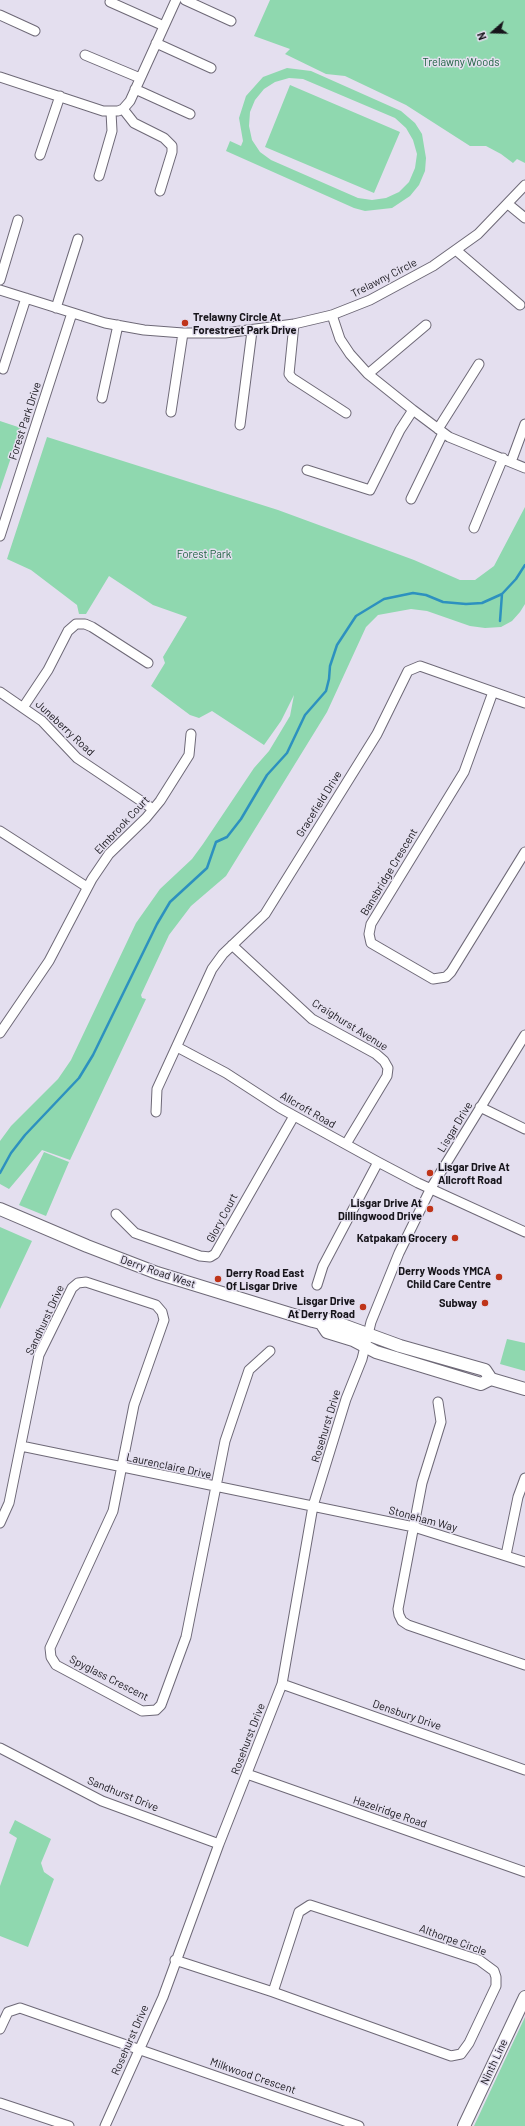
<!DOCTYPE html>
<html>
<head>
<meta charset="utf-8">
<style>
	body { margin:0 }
	#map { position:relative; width:525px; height:2126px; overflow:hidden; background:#e4dfef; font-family:Barlow,sans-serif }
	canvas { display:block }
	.north { position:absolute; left:473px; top:12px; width:40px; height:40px; -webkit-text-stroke:3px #e4dfef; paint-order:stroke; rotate:250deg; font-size:11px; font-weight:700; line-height:16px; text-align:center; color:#17151b }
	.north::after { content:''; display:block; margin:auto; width:14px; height:18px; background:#17151b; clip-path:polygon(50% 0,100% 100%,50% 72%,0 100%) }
</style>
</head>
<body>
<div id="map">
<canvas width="525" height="2126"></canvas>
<div class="north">N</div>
</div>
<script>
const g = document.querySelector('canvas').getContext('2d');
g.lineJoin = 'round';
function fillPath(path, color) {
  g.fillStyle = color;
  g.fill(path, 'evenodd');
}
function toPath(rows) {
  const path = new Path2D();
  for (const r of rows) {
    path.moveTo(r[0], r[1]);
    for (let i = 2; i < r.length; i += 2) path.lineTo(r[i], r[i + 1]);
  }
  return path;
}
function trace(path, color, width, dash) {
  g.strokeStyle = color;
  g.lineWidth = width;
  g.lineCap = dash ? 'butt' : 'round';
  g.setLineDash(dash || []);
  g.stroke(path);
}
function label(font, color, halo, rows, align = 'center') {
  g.font = font + ' Barlow,sans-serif';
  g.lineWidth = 3;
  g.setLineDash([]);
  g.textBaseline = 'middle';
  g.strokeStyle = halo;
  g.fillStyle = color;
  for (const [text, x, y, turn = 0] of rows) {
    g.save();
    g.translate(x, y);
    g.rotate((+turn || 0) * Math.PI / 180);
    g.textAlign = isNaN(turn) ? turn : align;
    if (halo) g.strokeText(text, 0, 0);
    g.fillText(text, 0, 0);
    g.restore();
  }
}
const green = toPath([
	[270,0,525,0,525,163,517,159,513,163,501,154,486,146,470,146,406,105,345,76,326,74,285,54,290,49,254,36],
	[287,68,311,71,401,111,415,123,422,134,426,158,425,171,419,185,410,196,392,208,365,211,354,208,226,151,230,141,241,146,243,141,239,118,246,96,263,77],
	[289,78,303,79,395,118,406,128,413,140,417,154,415,168,409,182,399,192,386,198,372,200,358,198,271,160,260,152,252,140,249,126,250,112,255,100,264,89,275,82],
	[290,85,400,132,374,193,265,147],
	[0,421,21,428,0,490],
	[47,437,278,510,414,560,460,580,475,580,494,566,525,507,525,604,520,612,512,621,501,627,485,628,470,626,427,611,411,609,378,615,366,627,327,712,226,876,191,906,169,935,141,995,142,998,146,999,70,1160,42,1150,9,1189,0,1184,0,1141,11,1126,58,1079,71,1060,136,923,160,889,192,859,203,844,254,768,269,751,290,716,294,695,281,721,264,745,212,711,199,718,190,715,151,686,165,663,163,657,187,617,153,605,109,576,86,614,79,614,77,605,31,570,7,559],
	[44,1152,69,1162,46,1216,19,1205],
	[0,1227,32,1241,0,1309],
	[507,1339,525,1343,525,1371,500,1364],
	[15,1820,51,1839,41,1863,44,1872,54,1879,28,1947,0,1936,0,1886,17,1838,9,1833],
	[525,2017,525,2126,474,2126]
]);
const stream = toPath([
	[500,621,502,594],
	[0,1173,11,1153,25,1135,79,1078,93,1055,157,924,170,902,207,868,216,842,227,837,241,819,267,775,287,753,305,715,326,691,329,679,330,666,337,645,356,616,384,599,413,593,426,595,443,602,466,604,482,603,502,594,516,579,525,565]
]);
const minor = toPath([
	[185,0,231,21],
	[110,2,164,26],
	[0,15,35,31],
	[156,43,211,68],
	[85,55,140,78],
	[0,77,103,111,118,111,123,109,130,101,176,0],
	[135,89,190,114],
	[123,109,134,123,164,138,172,146,172,152,160,191],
	[40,155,60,96],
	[99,176,112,131,111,112],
	[508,204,525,218],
	[457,251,520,305],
	[0,280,18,220],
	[0,290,105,323,144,330,183,333,225,333,294,324,332,315,370,300,433,266,478,234,525,185],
	[56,308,78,239],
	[332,315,340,339,350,354,368,374,413,410,449,437,525,468],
	[294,324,289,374,292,378,346,413],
	[3,369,26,298],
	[368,374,426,325],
	[102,398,118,325],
	[171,412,183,333],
	[240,425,252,331],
	[438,429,479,364],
	[511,462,525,424],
	[307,470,370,490,400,430,413,410],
	[411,499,443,433],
	[474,528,503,458],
	[0,536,72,313],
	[0,692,42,721,77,758,153,809],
	[493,692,464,772,371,924,369,934,371,943,433,979,446,977,451,972,525,852],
	[24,706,48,670,68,631,76,624,85,624,92,627,148,663],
	[0,831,87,887],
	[232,945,312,1019,376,1054,384,1061,388,1068,387,1076,346,1144],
	[0,1033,49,961,92,879,109,854,146,818,160,801,189,755,191,734],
	[177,1047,226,1073,280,1108,378,1162,418,1183,525,1232],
	[480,1107,525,1129],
	[156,1112,157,1089,212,969,223,954,265,914,377,734,408,671,420,666,525,703],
	[116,1214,135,1233,200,1256,210,1257,215,1254,294,1116],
	[317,1285,323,1266,378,1162],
	[438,1402,441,1422,422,1483,398,1609,399,1615,402,1621,408,1625,525,1665],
	[21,1446,414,1527,525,1562],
	[0,1523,9,1503,39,1355,72,1288,78,1283,86,1282,156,1305,162,1312,164,1320,134,1405,113,1511,50,1648,51,1657,56,1665,142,1711,156,1710,161,1705,186,1637,225,1441,249,1370,270,1351],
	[506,1555,518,1497,525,1478],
	[282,1684,525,1770],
	[0,1748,102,1801,219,1844],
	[247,1774,525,1872],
	[175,1960,273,1992,451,2056,461,2054,469,2043,496,1986,496,1977,494,1971,479,1960,310,1905,299,1912,273,1992],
	[0,2029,8,2012,20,2008,359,2126],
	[0,2103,69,2126],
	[105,2126,163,1997,219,1844,282,1684,313,1506,346,1399,362,1359,371,1322,399,1253,431,1188,525,1035]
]);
const major = toPath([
	[0,1209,87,1246,157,1273,313,1321,321,1323,329,1320,400,1346,485,1370,491,1379,525,1389],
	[321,1323,327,1332,353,1340,376,1352,481,1384,491,1379],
	[464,2126,525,1997]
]);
const markers = [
	[185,323,4,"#bf3419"],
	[430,1173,4,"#bf3419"],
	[430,1209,4,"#bf3419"],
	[455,1238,4,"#bf3419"],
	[499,1277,4,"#bf3419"],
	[218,1279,4,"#bf3419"],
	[485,1303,4,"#bf3419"],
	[363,1307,4,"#bf3419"]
];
const parkNames = [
	["Trelawny Woods",461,62],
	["Forest Park",204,554]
];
const streetNames = [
	["Trelawny Circle",384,278,-27],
	["Forest Park Drive",25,421,-72],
	["Juneberry Road",65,728,43],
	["Gracefield Drive",319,804,-58],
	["Elmbrook Court",122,825,-47],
	["Bansbridge Crescent",389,872,-59],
	["Craighurst Avenue",350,1025,32],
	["Allcroft Road",308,1110,30],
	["Lisgar Drive",455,1127,-59],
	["Glory Court",222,1218,-62],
	["Derry Road West",158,1272,19],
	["Sandhurst Drive",45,1320,-65],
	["Rosehurst Drive",326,1426,-73],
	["Laurenclaire Drive",169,1466,12],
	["Stoneham Way",423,1519,15],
	["Spyglass Crescent",109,1678,27],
	["Densbury Drive",407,1715,19],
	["Rosehurst Drive",248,1739,-69],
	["Sandhurst Drive",123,1794,22],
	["Hazelridge Road",390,1812,19],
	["Althorpe Circle",453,1940,20],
	["Rosehurst Drive",130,2040,-66],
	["Ninth Line",494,2062,-65],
	["Milkwood Crescent",253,2076,19]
];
const poiNames = [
	["Trelawny Circle At",193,317,"left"],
	["Forestreet Park Drive",193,330,"left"],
	["Lisgar Drive At",438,1167,"left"],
	["Allcroft Road",438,1180,"left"],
	["Lisgar Drive At",422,1203],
	["Dillingwood Drive",422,1216],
	["Katpakam Grocery",447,1238],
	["Derry Woods YMCA",491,1271],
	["Child Care Centre",491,1284],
	["Derry Road East",226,1273,"left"],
	["Of Lisgar Drive",226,1286,"left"],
	["Lisgar Drive",355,1301],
	["At Derry Road",355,1314],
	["Subway",477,1303]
];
fillPath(green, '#8fd8af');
trace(stream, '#2d91bf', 2.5);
trace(minor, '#6e6977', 11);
trace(major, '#6e6977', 14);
trace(minor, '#fff', 9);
trace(major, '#fff', 12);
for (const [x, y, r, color] of markers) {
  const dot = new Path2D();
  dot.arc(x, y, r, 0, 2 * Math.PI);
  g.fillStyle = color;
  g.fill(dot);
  trace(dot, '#e4dfef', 1.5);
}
label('11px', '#1f6242', '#e4dfef', parkNames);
label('11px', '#17151b', '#e4dfef', streetNames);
label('bold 11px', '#17151b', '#e4dfef', poiNames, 'right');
</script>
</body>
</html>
